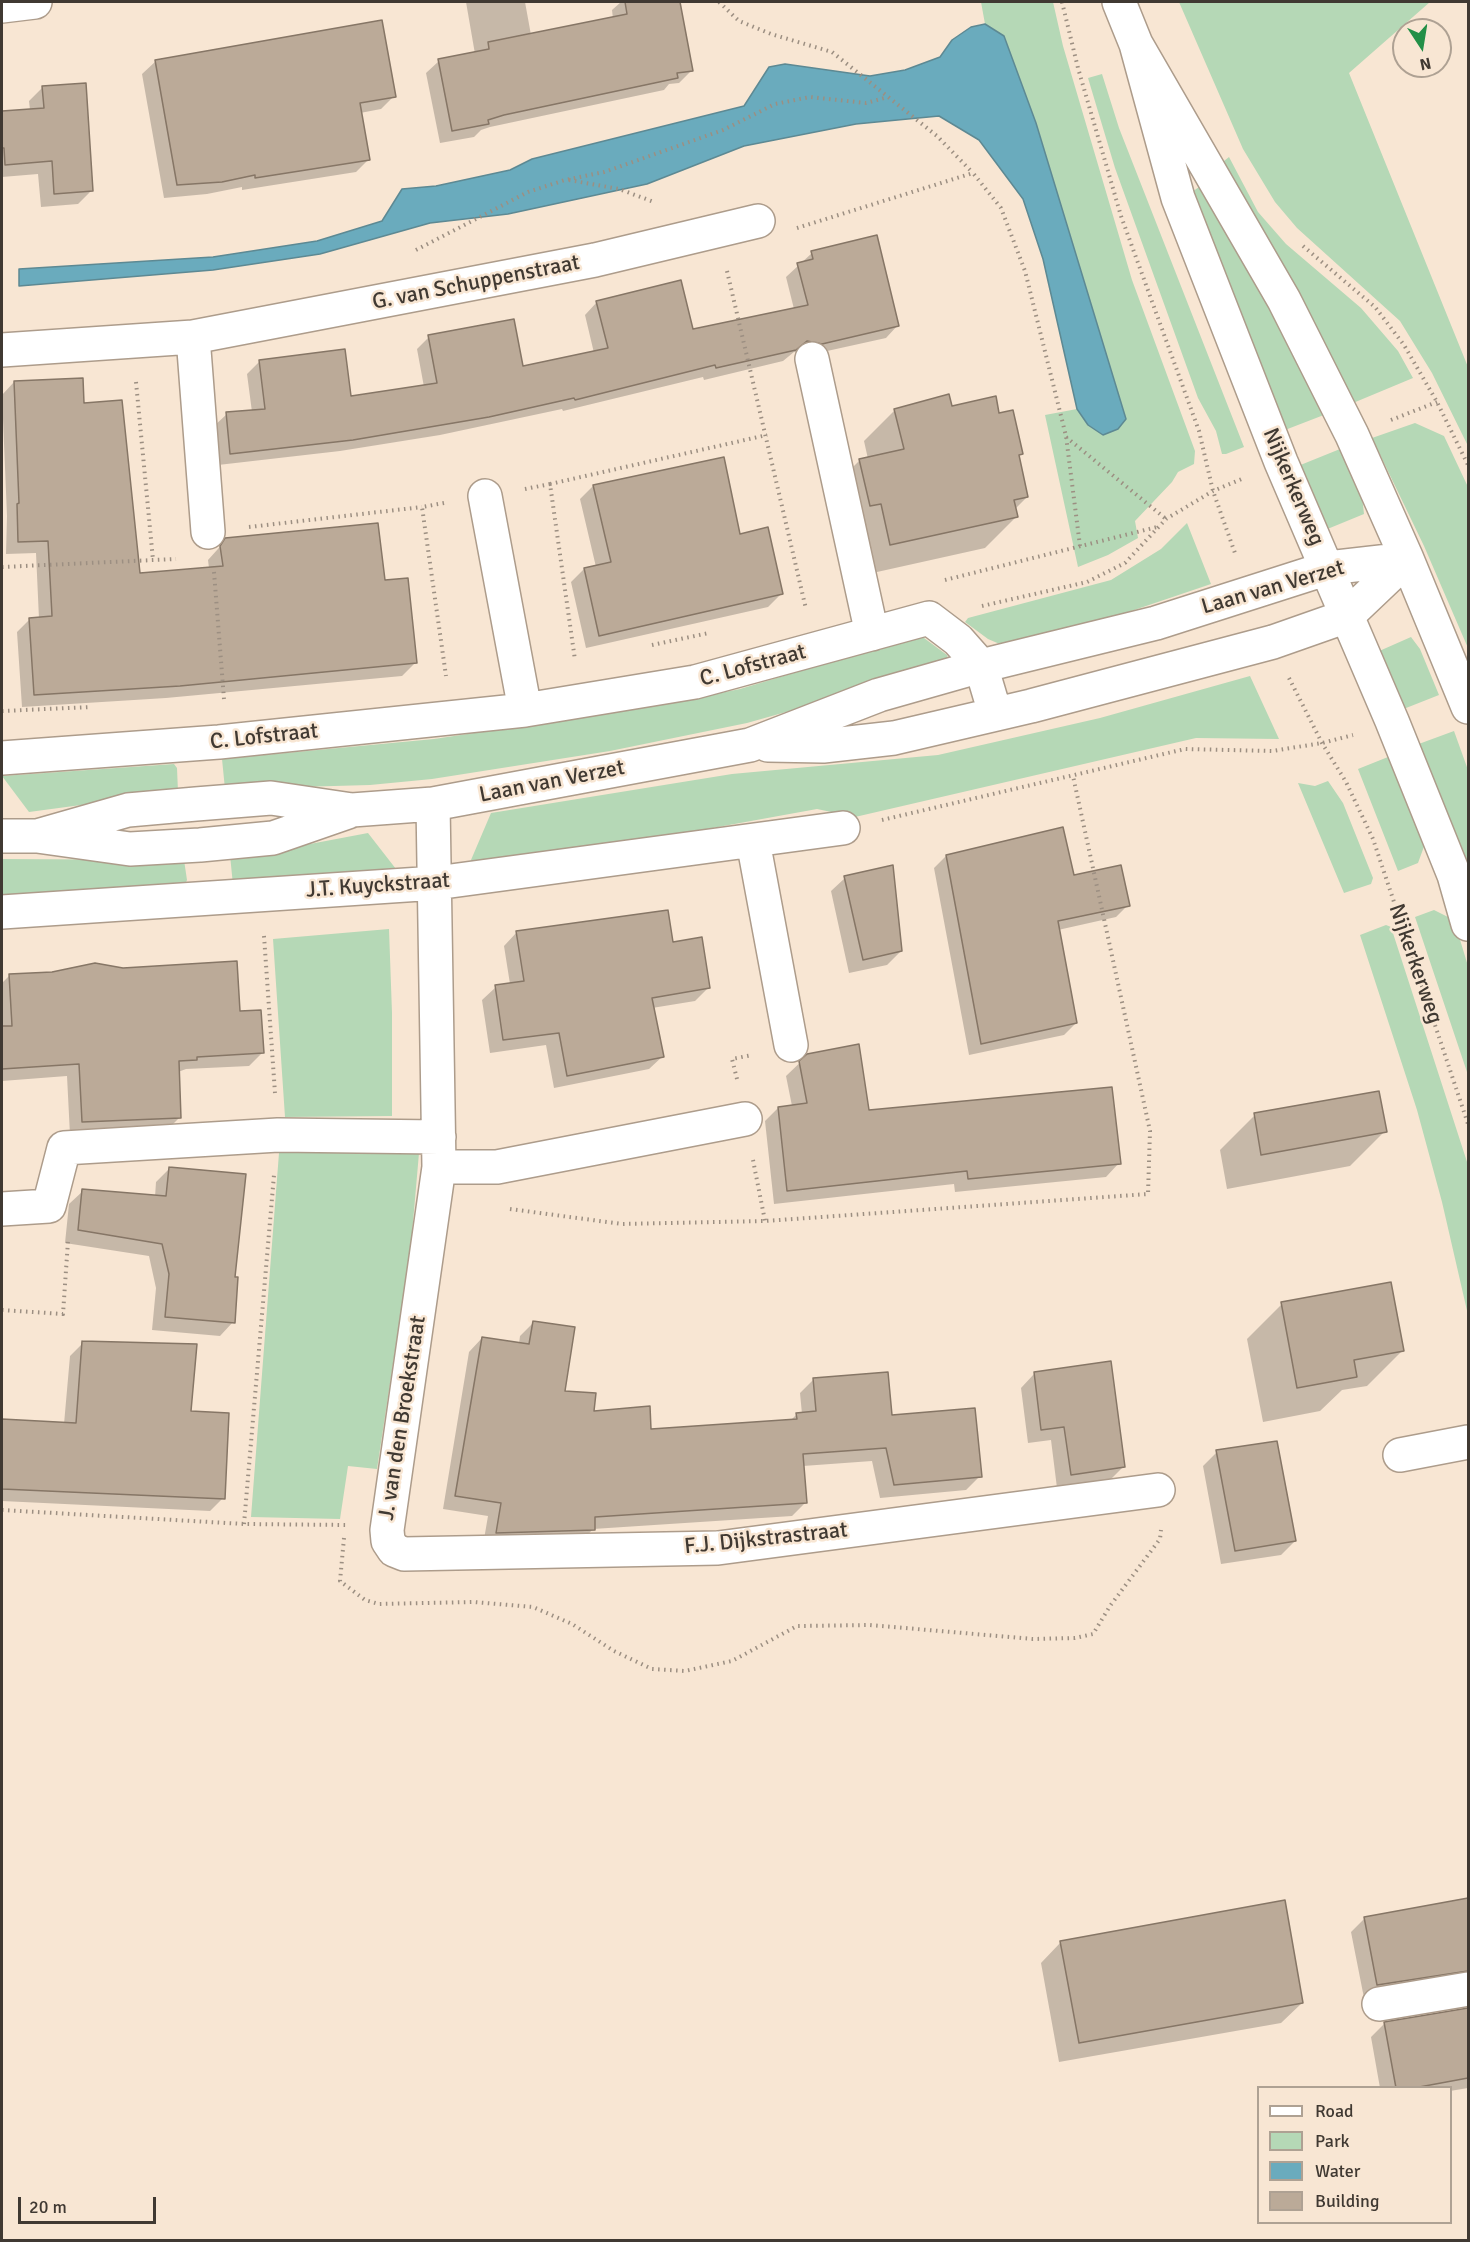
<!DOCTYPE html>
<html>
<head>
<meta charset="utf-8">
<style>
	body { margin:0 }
	#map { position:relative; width:1470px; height:2242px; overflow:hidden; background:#f8e6d3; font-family:Signika,sans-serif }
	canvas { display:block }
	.frame { position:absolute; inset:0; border:3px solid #403932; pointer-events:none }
	.legend { position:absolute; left:1257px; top:2086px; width:195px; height:138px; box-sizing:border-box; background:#f8e6d3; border:2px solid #aea193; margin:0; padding:8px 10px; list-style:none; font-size:18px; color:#403932 }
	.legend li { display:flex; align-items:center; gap:12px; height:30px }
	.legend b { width:30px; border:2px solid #aea193 }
	.north { position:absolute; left:1392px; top:18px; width:60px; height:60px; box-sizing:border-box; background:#f8e6d3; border:2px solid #aea193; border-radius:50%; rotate:168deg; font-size:16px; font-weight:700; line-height:24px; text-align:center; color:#403932 }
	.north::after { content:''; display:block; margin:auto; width:21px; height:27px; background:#238f47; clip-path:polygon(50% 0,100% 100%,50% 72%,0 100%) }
	.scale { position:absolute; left:18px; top:2197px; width:138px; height:27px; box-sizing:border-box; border:3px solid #403932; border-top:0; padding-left:8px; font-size:18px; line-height:21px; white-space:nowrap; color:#403932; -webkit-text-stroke:4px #f8e6d3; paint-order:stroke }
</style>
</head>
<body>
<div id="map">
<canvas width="1470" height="2242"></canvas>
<div class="frame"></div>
<ul class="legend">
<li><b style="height:8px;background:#fff"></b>Road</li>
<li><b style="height:16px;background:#b5d8b6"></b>Park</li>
<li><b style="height:16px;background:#6aabbd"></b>Water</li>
<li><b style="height:16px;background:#bbaa98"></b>Building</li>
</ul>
<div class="north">N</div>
<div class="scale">20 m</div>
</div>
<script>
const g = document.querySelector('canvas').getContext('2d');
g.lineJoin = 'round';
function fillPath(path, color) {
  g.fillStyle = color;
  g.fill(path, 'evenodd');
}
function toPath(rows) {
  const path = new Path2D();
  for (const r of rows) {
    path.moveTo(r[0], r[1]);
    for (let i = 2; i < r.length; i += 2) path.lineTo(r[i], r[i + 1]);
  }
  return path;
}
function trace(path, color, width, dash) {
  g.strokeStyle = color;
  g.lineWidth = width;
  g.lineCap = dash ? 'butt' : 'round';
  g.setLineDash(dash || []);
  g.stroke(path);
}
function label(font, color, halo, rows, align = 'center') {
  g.font = font + ' Signika,sans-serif';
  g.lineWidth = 5;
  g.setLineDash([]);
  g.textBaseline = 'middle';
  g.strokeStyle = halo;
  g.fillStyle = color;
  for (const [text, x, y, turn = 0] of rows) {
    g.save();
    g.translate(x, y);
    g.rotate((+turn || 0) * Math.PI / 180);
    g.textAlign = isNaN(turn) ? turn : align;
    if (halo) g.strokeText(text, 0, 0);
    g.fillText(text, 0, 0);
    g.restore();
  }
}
const green = toPath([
	[981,2,1053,2,1063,46,1132,280,1195,451,1194,464,1178,472,1172,482,1135,521,1138,538,1108,555,1078,567,1045,415,1077,409,1088,425,1126,419,1036,123,1004,36,985,24],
	[1179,2,1430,2,1349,73,1468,367,1468,446,1432,373,1400,321,1297,228,1275,202,1243,149],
	[1102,74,1119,128,1244,447,1226,454,1222,454,1216,431,1198,398,1115,168,1088,78],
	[1229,157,1258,212,1286,244,1361,308,1398,351,1413,378,1353,403,1219,165],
	[1199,187,1202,188,1329,413,1285,430,1192,192],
	[1415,423,1444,436,1468,487,1468,648,1424,546,1372,438],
	[1345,447,1362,496,1364,514,1325,530,1298,466],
	[1187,523,1211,584,1022,648,1002,645,988,639,965,622,968,618,1111,580,1161,549],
	[914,637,924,638,947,655,948,659,942,668,747,723,610,751,432,779,370,785,225,789,222,759,434,739,661,705,740,689],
	[1411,637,1420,649,1439,695,1401,710,1377,652],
	[1250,676,1279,739,1196,738,855,817,817,809,586,851,468,867,491,813,732,774,938,755,1100,718],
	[1454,731,1468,770,1468,890,1416,745],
	[1393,755,1426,841,1418,863,1398,871,1358,769],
	[174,764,177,768,178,792,29,812,2,776],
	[1328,781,1343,803,1373,878,1371,884,1344,893,1298,783,1315,786],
	[368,833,396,869,233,885,230,855,273,851],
	[2,859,184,860,187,880,183,889,2,898],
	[1434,910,1454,920,1468,966,1468,1075,1415,917],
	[1386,925,1391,927,1468,1165,1468,1315,1442,1202,1417,1110,1360,935],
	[389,929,392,1013,392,1116,285,1117,273,939],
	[279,1153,419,1153,411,1245,377,1469,348,1466,340,1519,251,1517]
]);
const water = toPath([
	[985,24,1004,36,1036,123,1126,419,1118,429,1103,435,1088,425,1077,409,1043,259,1023,199,979,140,939,116,856,124,744,146,647,184,508,214,430,223,320,254,213,270,19,286,19,269,213,257,317,241,382,221,402,189,436,186,510,170,532,159,744,106,769,67,785,64,870,76,905,70,940,57,952,40,971,27,985,24]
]);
const shadow = toPath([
	[466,2,525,2,531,35,613,19,612,10,621,2,678,2,692,70,679,83,669,84,664,90,490,127,481,130,474,137,440,143,426,73,439,61,475,54],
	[156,61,394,96,381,109,360,113,369,159,356,172,242,190,242,187,207,194,164,198,142,74],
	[43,87,92,190,78,204,41,207,38,174,2,177,2,112,30,110,29,101],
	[812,253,898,325,886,338,809,355,794,352,783,361,704,380,703,377,563,411,562,409,440,435,340,451,218,465,214,426,227,414,252,412,247,374,259,362,349,398,424,387,417,349,429,337,521,368,594,353,585,315,597,302,692,331,794,309,786,277],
	[14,382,83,405,139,575,209,568,208,560,226,540,384,582,415,663,402,676,166,698,22,707,17,632,30,619,39,619,36,553,6,554,7,516,2,395],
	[951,408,998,415,1021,454,1018,457,1027,497,1015,509,1016,517,985,548,859,576,828,492,860,460,868,459,864,441,895,410],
	[593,486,739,536,781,594,768,607,586,648,571,582,584,569,596,567,580,499],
	[946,856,1072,877,1128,905,1116,917,1058,930,1076,1023,1064,1035,969,1055,934,868],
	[845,878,901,951,887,965,849,973,831,891],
	[517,932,672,944,708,988,695,1001,652,1008,663,1056,649,1069,554,1088,546,1045,490,1053,482,1000,496,987,510,984,504,946],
	[9,976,238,1013,262,1053,249,1066,186,1069,178,1072,179,1118,166,1131,70,1135,67,1076,2,1081,2,983],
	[808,1055,868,1112,1119,1163,1106,1177,955,1192,954,1184,774,1204,765,1121,778,1108,792,1106,786,1076],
	[1255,1115,1385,1131,1350,1166,1227,1189,1220,1150],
	[169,1169,233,1278,233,1322,220,1336,152,1330,156,1288,149,1256,65,1243,69,1204,83,1191,155,1197,156,1182],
	[1282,1304,1402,1351,1367,1386,1342,1390,1320,1411,1263,1422,1247,1339],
	[533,1323,563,1393,593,1413,650,1430,790,1421,797,1414,802,1414,800,1393,813,1380,891,1417,980,1476,966,1490,880,1498,872,1461,803,1466,806,1502,792,1516,593,1529,580,1543,483,1545,488,1516,443,1509,469,1352,482,1338,519,1344,520,1336],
	[83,1343,190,1412,223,1498,210,1511,2,1501,2,1420,64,1424,70,1356],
	[1034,1374,1123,1467,1109,1481,1057,1488,1051,1440,1028,1443,1021,1388],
	[1217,1452,1295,1541,1281,1555,1221,1564,1203,1466],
	[1468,1900,1468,1990,1364,1998,1351,1932,1365,1918],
	[1061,1942,1302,2003,1281,2023,1059,2062,1041,1963],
	[1468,2009,1468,2088,1450,2091,1450,2088,1380,2088,1371,2037,1384,2024]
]);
const building = toPath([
	[625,2,680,2,693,71,677,73,678,78,504,115,488,120,489,124,452,131,438,59,489,49,488,42,627,14,625,2],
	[382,20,396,97,360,103,370,160,255,178,255,175,222,182,177,185,155,60,382,20],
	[86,83,93,191,54,194,52,161,5,165,4,148,2,148,2,111,44,108,42,86,86,83],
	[877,235,899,326,822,344,807,341,796,350,716,368,715,365,575,400,574,398,489,417,353,440,230,454,226,412,265,409,259,360,345,349,351,396,437,383,428,335,514,319,523,366,608,348,596,301,681,280,693,329,808,305,797,263,813,259,811,251,877,235],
	[83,378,84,403,122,400,140,573,223,566,220,546,225,538,378,523,385,580,408,578,417,663,180,686,34,695,29,618,52,616,48,541,18,542,17,504,19,503,14,381,83,378],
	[949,394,952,406,996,396,999,413,1013,410,1023,454,1019,455,1028,497,1014,500,1018,517,890,545,881,504,870,506,859,459,904,449,894,409,949,394],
	[724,457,740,534,768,527,783,594,599,636,584,568,611,562,593,485,724,457],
	[1063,827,1074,875,1121,865,1130,906,1058,921,1077,1023,981,1044,946,855,1063,827],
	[893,865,902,951,863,960,844,876,893,865],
	[668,910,673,942,702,937,710,988,652,998,664,1057,567,1076,559,1033,503,1040,495,985,524,981,516,931,668,910],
	[237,961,240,1011,261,1010,264,1053,197,1057,197,1060,179,1061,181,1118,82,1122,79,1064,2,1069,2,1026,12,1026,9,974,52,972,95,963,123,968,237,961],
	[859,1044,869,1110,1112,1087,1121,1164,968,1179,967,1171,787,1191,778,1107,807,1103,799,1061,807,1054,859,1044],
	[1379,1091,1387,1132,1261,1155,1254,1113,1379,1091],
	[169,1167,246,1174,235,1277,238,1277,235,1323,165,1317,169,1274,162,1244,78,1230,82,1189,166,1196,169,1167],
	[1391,1282,1404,1351,1354,1360,1357,1377,1297,1388,1281,1302,1391,1282],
	[533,1321,575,1327,565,1391,596,1393,594,1411,650,1406,651,1429,797,1419,796,1413,816,1411,813,1378,888,1372,892,1415,975,1408,982,1477,894,1485,886,1448,803,1454,807,1503,595,1517,595,1530,496,1533,501,1503,455,1496,482,1337,529,1344,533,1321],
	[82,1341,197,1344,191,1411,229,1413,225,1499,2,1489,2,1419,76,1423,82,1341],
	[1111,1361,1125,1467,1071,1475,1064,1427,1041,1430,1034,1372,1111,1361],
	[1277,1441,1296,1541,1235,1551,1216,1450,1277,1441],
	[1468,1898,1468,1971,1377,1985,1364,1917,1468,1898],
	[1285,1900,1303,2003,1079,2043,1060,1941,1285,1900],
	[1468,2008,1468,2078,1414,2088,1396,2088,1384,2022,1468,2008]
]);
const path = toPath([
	[719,2,739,21,771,34,832,52,937,136,973,173],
	[1062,2,1078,68,1121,216,1199,431,1213,491,1236,556],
	[569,180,619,189,654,202],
	[797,228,973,173,1001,208,1025,271,1066,436,1080,546],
	[1303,246,1375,307,1404,345,1437,402,1468,465],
	[416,250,528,192,565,180,604,172,723,130,775,104,810,97,866,103,888,97],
	[727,271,806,609],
	[136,382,153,560],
	[1391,420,1437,402],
	[1066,437,1166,519],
	[550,484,767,435],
	[525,489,550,484,575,660],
	[444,503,422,507,446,676],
	[249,527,422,507],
	[2,567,176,559],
	[214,572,224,699],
	[945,580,1157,527],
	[982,606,1087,582,1125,563,1166,519,1213,491,1244,478],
	[652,645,709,633],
	[1289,678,1322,743,1346,782,1373,839,1468,1124],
	[2,711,91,707],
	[882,820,1185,749,1272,751,1322,743,1353,735],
	[264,936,275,1093],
	[737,1079,732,1059,752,1055],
	[753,1160,765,1221],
	[510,1209,622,1224,765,1221,1148,1194,1150,1131,1073,776],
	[2,1310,63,1314,68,1241],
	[2,1510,244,1524,348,1525],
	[244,1524,274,1175],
	[344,1538,340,1581,365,1600,379,1604,474,1602,533,1607,572,1624,614,1651,652,1669,685,1671,732,1661,797,1626,870,1625,1033,1639,1075,1638,1093,1634,1110,1606,1160,1539,1161,1530]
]);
const minor = toPath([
	[1119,2,1136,44,1284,300,1352,435,1407,559,1468,707],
	[2,6,35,2],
	[1136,44,1178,198,1281,462,1392,721,1454,875,1468,924],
	[193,337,208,532],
	[2,350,193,337,595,260,758,221],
	[812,359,872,634],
	[485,496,525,710],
	[768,745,823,746,894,738,1031,706,1273,642,1347,616,1407,559],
	[2,758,219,742,525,710,695,682,929,618,958,640,981,666,995,713],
	[433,804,439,1167,387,1530,388,1541,394,1550,404,1554,718,1548,1158,1490],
	[2,836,37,836,130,849,200,845,273,838,348,812],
	[37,836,128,810,196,804,271,798,352,810,433,804,750,745,879,695,981,666,1156,623,1328,568,1407,559],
	[753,841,791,1045],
	[2,912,436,883,843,828],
	[439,1167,497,1167,745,1119],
	[2,1209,49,1206,64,1148,278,1135,439,1137],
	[1400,1455,1468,1442],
	[1379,2004,1468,1989]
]);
const streetNames = [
	["G. van Schuppenstraat",476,283,-11],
	["Nijkerkerweg",1293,487,67],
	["Laan van Verzet",1273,588,-16],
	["C. Lofstraat",753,666,-15],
	["C. Lofstraat",264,737,-6],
	["Laan van Verzet",552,782,-11],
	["J.T. Kuyckstraat",378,886,-4],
	["Nijkerkerweg",1415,964,71],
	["J. van den Broekstraat",403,1418,-81],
	["F.J. Dijkstrastraat",766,1539,-6]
];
fillPath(green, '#b5d8b6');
fillPath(water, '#6aabbd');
trace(water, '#5d8993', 1.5);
fillPath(shadow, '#0003');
fillPath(building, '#bbaa98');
trace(building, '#867666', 1.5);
trace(minor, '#ad9c8b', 36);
trace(path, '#9c8f82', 4, [1.5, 4.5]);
trace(minor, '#fff', 33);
label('22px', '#403932', '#f8e6d3', streetNames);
</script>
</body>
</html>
